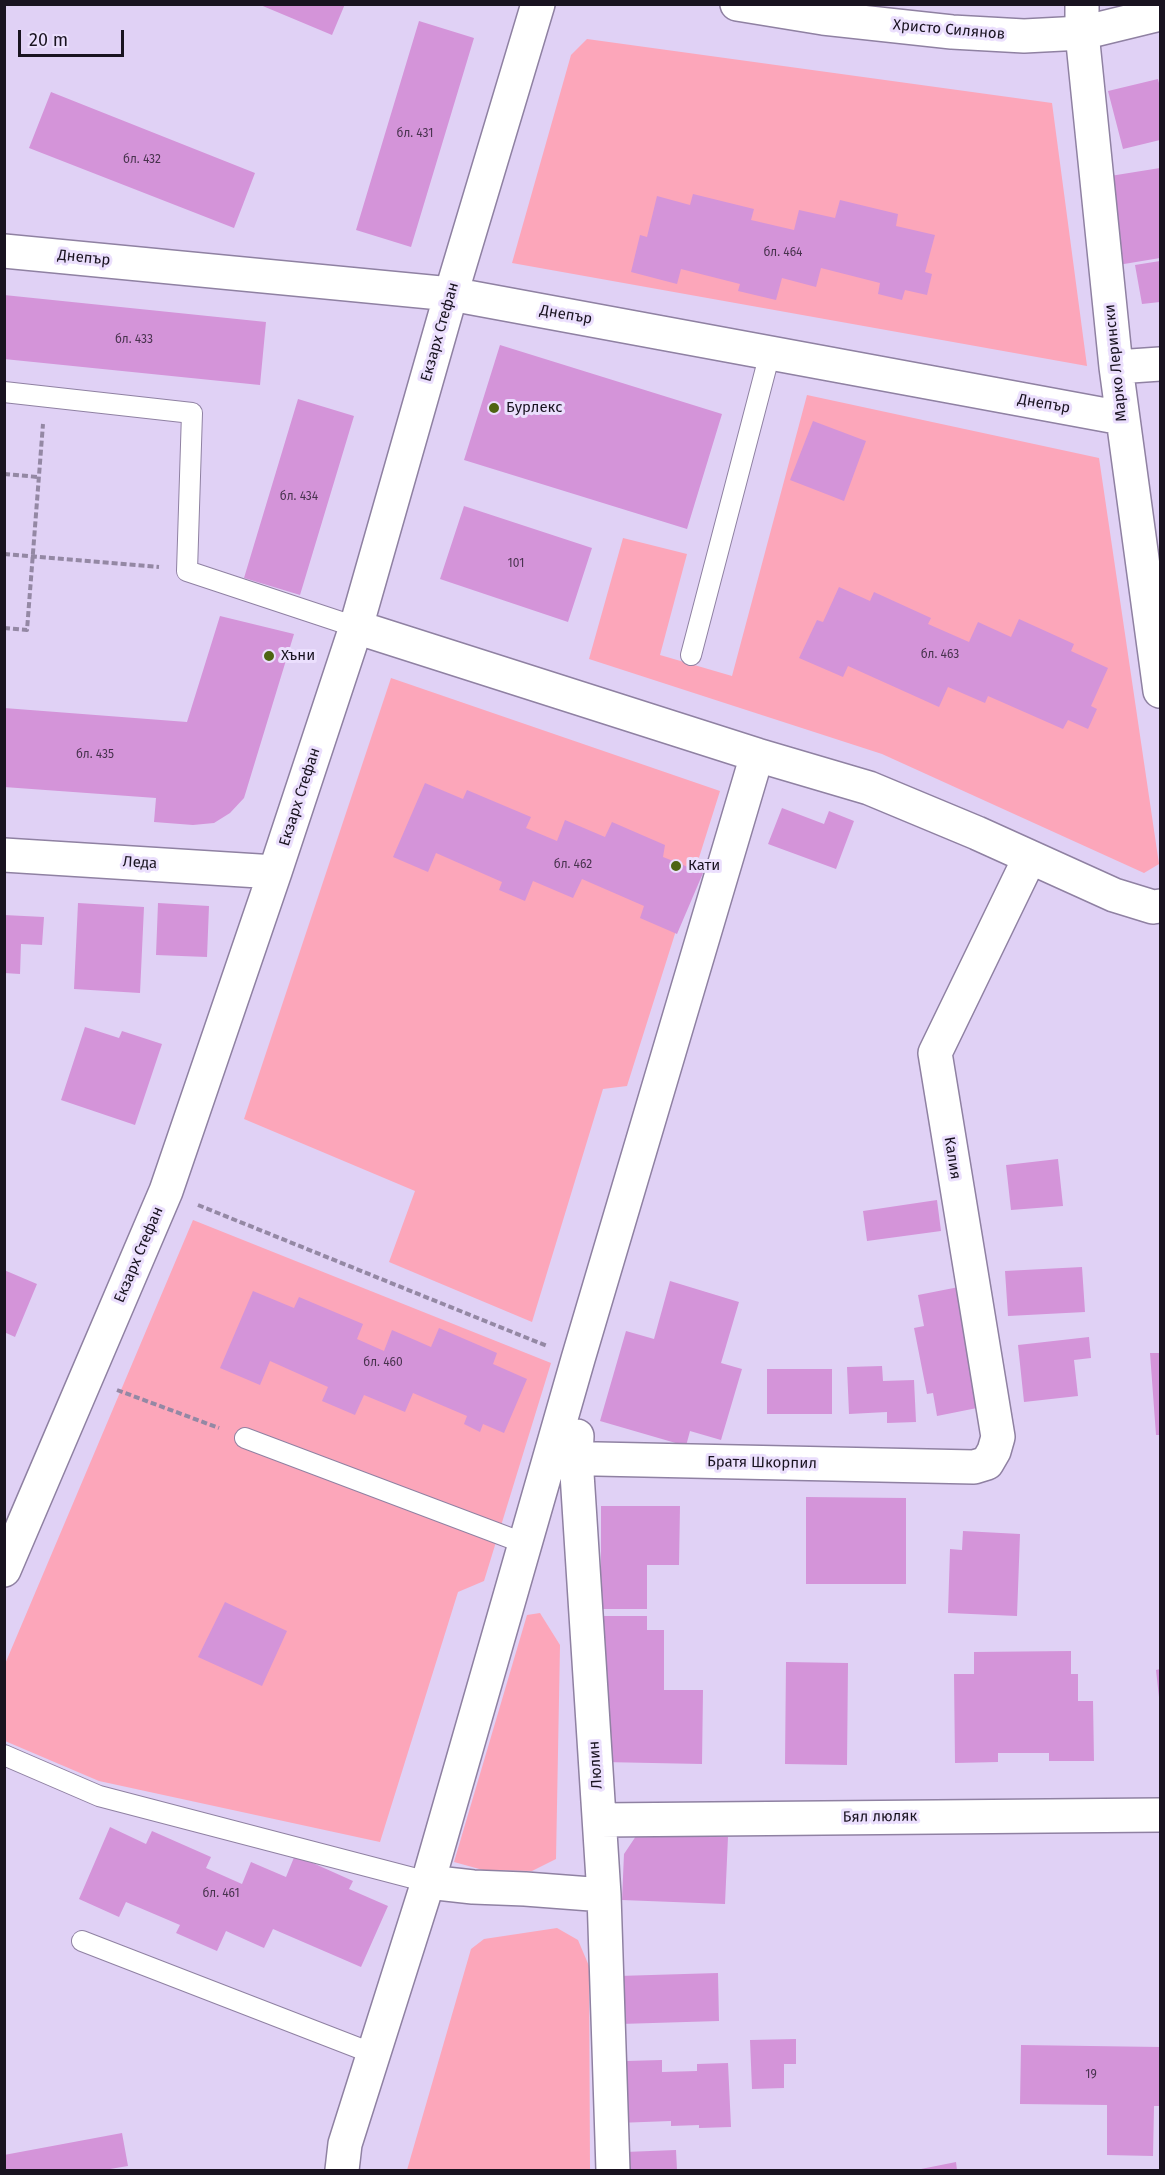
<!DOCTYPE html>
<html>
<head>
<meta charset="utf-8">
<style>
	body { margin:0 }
	#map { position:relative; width:1165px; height:2175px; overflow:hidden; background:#e0d1f5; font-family:"Fira Sans",sans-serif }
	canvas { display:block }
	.frame { position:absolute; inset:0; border:6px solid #191320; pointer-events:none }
	.scale { position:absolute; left:18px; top:30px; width:106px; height:27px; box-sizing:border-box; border:3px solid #191320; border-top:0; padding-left:8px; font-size:18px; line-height:21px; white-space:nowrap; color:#191320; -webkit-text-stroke:4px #ebdffd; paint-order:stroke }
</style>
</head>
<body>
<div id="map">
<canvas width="1165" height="2175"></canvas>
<div class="frame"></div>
<div class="scale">20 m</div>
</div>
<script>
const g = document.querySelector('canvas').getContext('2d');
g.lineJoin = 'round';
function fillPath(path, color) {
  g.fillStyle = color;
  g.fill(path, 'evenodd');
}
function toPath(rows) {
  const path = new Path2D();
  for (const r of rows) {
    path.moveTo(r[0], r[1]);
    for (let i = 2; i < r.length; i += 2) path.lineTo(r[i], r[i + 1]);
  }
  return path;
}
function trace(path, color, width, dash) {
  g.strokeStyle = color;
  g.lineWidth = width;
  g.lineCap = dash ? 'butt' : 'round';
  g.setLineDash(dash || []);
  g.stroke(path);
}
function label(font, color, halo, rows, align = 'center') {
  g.font = font + ' "Fira Sans",sans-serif';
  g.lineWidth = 6;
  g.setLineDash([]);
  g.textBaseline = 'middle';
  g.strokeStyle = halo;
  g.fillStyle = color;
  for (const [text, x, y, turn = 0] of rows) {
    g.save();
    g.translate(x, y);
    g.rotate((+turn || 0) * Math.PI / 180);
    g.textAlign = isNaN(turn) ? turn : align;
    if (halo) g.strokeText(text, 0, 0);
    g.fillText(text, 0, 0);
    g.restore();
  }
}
const green = toPath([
	[587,39,1052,103,1087,366,512,263,571,55],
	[807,395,1099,458,1159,864,1144,873,882,754,589,659,623,538,687,554,660,655,732,676],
	[391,678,720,791,627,1086,603,1089,532,1322,389,1262,415,1191,244,1119],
	[193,1220,551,1363,484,1581,458,1592,380,1842,99,1781,5,1741,5,1664],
	[540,1613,560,1645,556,1859,532,1871,483,1870,454,1862,527,1615],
	[557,1928,578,1940,589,1966,590,2170,407,2170,471,1949,484,1939]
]);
const building = toPath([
	[258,4,345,4,332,35],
	[419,21,474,38,411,247,356,230],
	[1158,79,1160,87,1160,140,1123,149,1108,91],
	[51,92,255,173,234,228,29,148],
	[1160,168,1160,258,1118,265,1104,177],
	[693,194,754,209,751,220,794,230,799,210,835,218,840,200,898,214,896,226,935,235,925,272,932,274,927,295,905,290,902,300,878,294,880,283,821,268,816,287,782,278,776,300,738,291,740,284,681,269,677,284,631,272,640,235,647,237,657,196,690,205],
	[1160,261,1160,302,1142,304,1135,265],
	[4,295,266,322,260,385,4,359],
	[500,345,722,414,687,529,464,460],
	[298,399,354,416,300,595,244,578],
	[813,421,866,441,844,501,790,480],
	[464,506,592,548,568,622,440,579],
	[839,587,870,601,874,592,931,618,928,624,969,642,978,622,1011,637,1019,619,1074,644,1071,651,1108,668,1091,706,1097,709,1088,729,1068,720,1063,729,988,696,985,703,948,687,939,707,848,666,843,677,799,658,817,620,823,622],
	[220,616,294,634,244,798,230,813,214,823,193,825,154,822,156,798,4,787,4,708,187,722],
	[425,783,463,799,467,790,531,817,526,828,557,841,565,820,605,837,612,822,665,845,663,857,703,873,677,934,640,918,644,906,582,879,573,898,533,881,525,901,499,890,502,882,436,853,428,872,393,857],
	[782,808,824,824,829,811,854,821,836,869,768,844],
	[78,903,144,907,140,993,74,989],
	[158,903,209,906,207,957,156,955],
	[4,915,44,917,42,945,21,944,20,974,4,973],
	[85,1027,119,1038,122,1031,162,1044,135,1125,61,1100],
	[1058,1159,1063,1206,1011,1210,1006,1165],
	[937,1200,941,1231,867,1241,863,1211],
	[1082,1267,1085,1312,1008,1316,1005,1271],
	[4,1270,37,1284,15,1337,4,1332],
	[670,1281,739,1302,721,1363,742,1369,721,1440,690,1431,686,1446,600,1421,626,1331,654,1339],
	[964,1286,987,1406,937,1416,933,1393,927,1394,914,1328,924,1326,918,1295],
	[253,1291,294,1308,299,1297,363,1324,357,1339,384,1351,392,1330,431,1347,439,1328,497,1353,493,1364,527,1379,504,1433,483,1424,480,1432,464,1424,467,1416,413,1393,405,1412,364,1395,355,1415,322,1401,328,1387,270,1361,260,1385,220,1368],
	[1089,1337,1091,1358,1074,1360,1078,1396,1024,1402,1018,1345],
	[1150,1353,1160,1353,1160,1435,1156,1435],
	[882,1366,883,1381,914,1380,916,1422,887,1423,887,1412,849,1414,847,1367],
	[767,1369,832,1369,832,1414,767,1414],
	[806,1497,906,1498,906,1584,806,1584],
	[601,1506,680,1506,679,1565,647,1565,647,1609,601,1609],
	[963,1531,1020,1534,1017,1616,948,1613,950,1549,962,1550],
	[225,1602,287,1631,262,1686,198,1657],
	[604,1616,647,1616,647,1630,664,1630,664,1690,703,1690,702,1764,603,1762],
	[1071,1651,1071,1674,1078,1674,1078,1701,1093,1701,1094,1761,1049,1761,1049,1753,998,1753,998,1762,955,1763,954,1674,974,1674,974,1652],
	[786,1662,848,1663,847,1765,785,1764],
	[1160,1669,1160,1697,1159,1697,1156,1670],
	[110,1827,146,1844,152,1831,211,1857,206,1868,242,1884,251,1862,286,1877,295,1855,353,1881,349,1889,388,1906,361,1967,273,1929,264,1948,226,1931,217,1951,176,1933,180,1925,126,1902,119,1917,79,1899],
	[638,1833,728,1837,725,1904,622,1900,624,1854],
	[718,1973,719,2021,620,2024,618,1976],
	[796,2039,796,2064,784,2064,784,2088,752,2089,750,2040],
	[1021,2045,1160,2047,1160,2106,1154,2106,1153,2156,1107,2155,1107,2105,1020,2104],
	[662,2060,662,2072,697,2071,697,2064,728,2063,731,2127,699,2128,699,2125,671,2126,671,2121,617,2123,614,2074,627,2073,626,2061],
	[122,2133,128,2166,104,2170,4,2170,4,2155],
	[676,2150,677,2170,626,2170,625,2152],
	[956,2162,957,2170,921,2170,921,2169]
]);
const path = toPath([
	[4,474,38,477],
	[4,554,159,567],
	[4,628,27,630,43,424],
	[198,1205,547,1346],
	[117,1390,219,1428]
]);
const service = toPath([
	[4,392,192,413,187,571,356,627],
	[691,655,770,353],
	[245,1438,526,1544],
	[4,1755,99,1796,428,1882],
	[82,1941,374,2054]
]);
const minor = toPath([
	[1082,4,1082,33,1116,367,1160,691],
	[4,251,451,294,1122,418],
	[1116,367,1160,364],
	[356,627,757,755],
	[4,855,275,872],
	[577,1436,576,1458,604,1895,613,2170],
	[550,1458,974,1467,987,1463,994,1451,998,1437,935,1053,1030,857],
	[4,1570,166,1191,275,872,356,627,451,294,538,4],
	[600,1820,1160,1815],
	[428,1882,473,1887,525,1889,604,1895],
	[342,2170,345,2144,428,1882,578,1359,757,755,869,788,977,833,1114,895,1153,907,1160,906]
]);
const tertiary = toPath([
	[737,4,823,18,952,32,1024,36,1082,33,1160,14]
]);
const markers = [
	[494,408,6,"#4e6412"],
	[269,656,6,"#4e6412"],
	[676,866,6,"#4e6412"]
];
const numberNames = [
	["бл. 431",415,134],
	["бл. 432",142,160],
	["бл. 464",783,253],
	["бл. 433",134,340],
	["бл. 434",299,497],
	["101",516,564],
	["бл. 463",940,655],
	["бл. 435",95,755],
	["бл. 462",573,865],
	["бл. 460",383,1363],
	["бл. 461",221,1894],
	["19",1091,2075]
];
const streetNames = [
	["Христо Силянов",949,30,5],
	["Днепър",84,258,6],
	["Днепър",566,315,10],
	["Екзарх Стефан",440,332,-74],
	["Марко Лерински",1116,363,-96],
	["Днепър",1044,404,10],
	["Екзарх Стефан",300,797,-72],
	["Леда",140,863,3],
	["Калия",952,1158,81],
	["Екзарх Стефан",139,1255,-67],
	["Братя Шкорпил",762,1463,1],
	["Люлин",596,1765,-94],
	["Бял люляк",880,1817,-1]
];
const poiNames = [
	["Бурлекс",506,408],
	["Хъни",281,656],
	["Кати",688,866]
];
fillPath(green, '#fca6ba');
fillPath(building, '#d494d9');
trace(service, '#8f81a2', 22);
trace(minor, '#8f81a2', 36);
trace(tertiary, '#8f81a2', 36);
trace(path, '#9488a4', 4, [6, 3]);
trace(service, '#fff', 20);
trace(minor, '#fff', 33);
trace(tertiary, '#fff', 33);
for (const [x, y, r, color] of markers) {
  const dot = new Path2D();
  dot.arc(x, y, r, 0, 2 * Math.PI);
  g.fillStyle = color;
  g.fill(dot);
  trace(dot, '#ebdffd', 2);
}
label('12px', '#48334e', null, numberNames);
label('15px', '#191320', '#ebdffd', streetNames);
label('15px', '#191320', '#ebdffd', poiNames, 'left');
</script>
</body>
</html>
